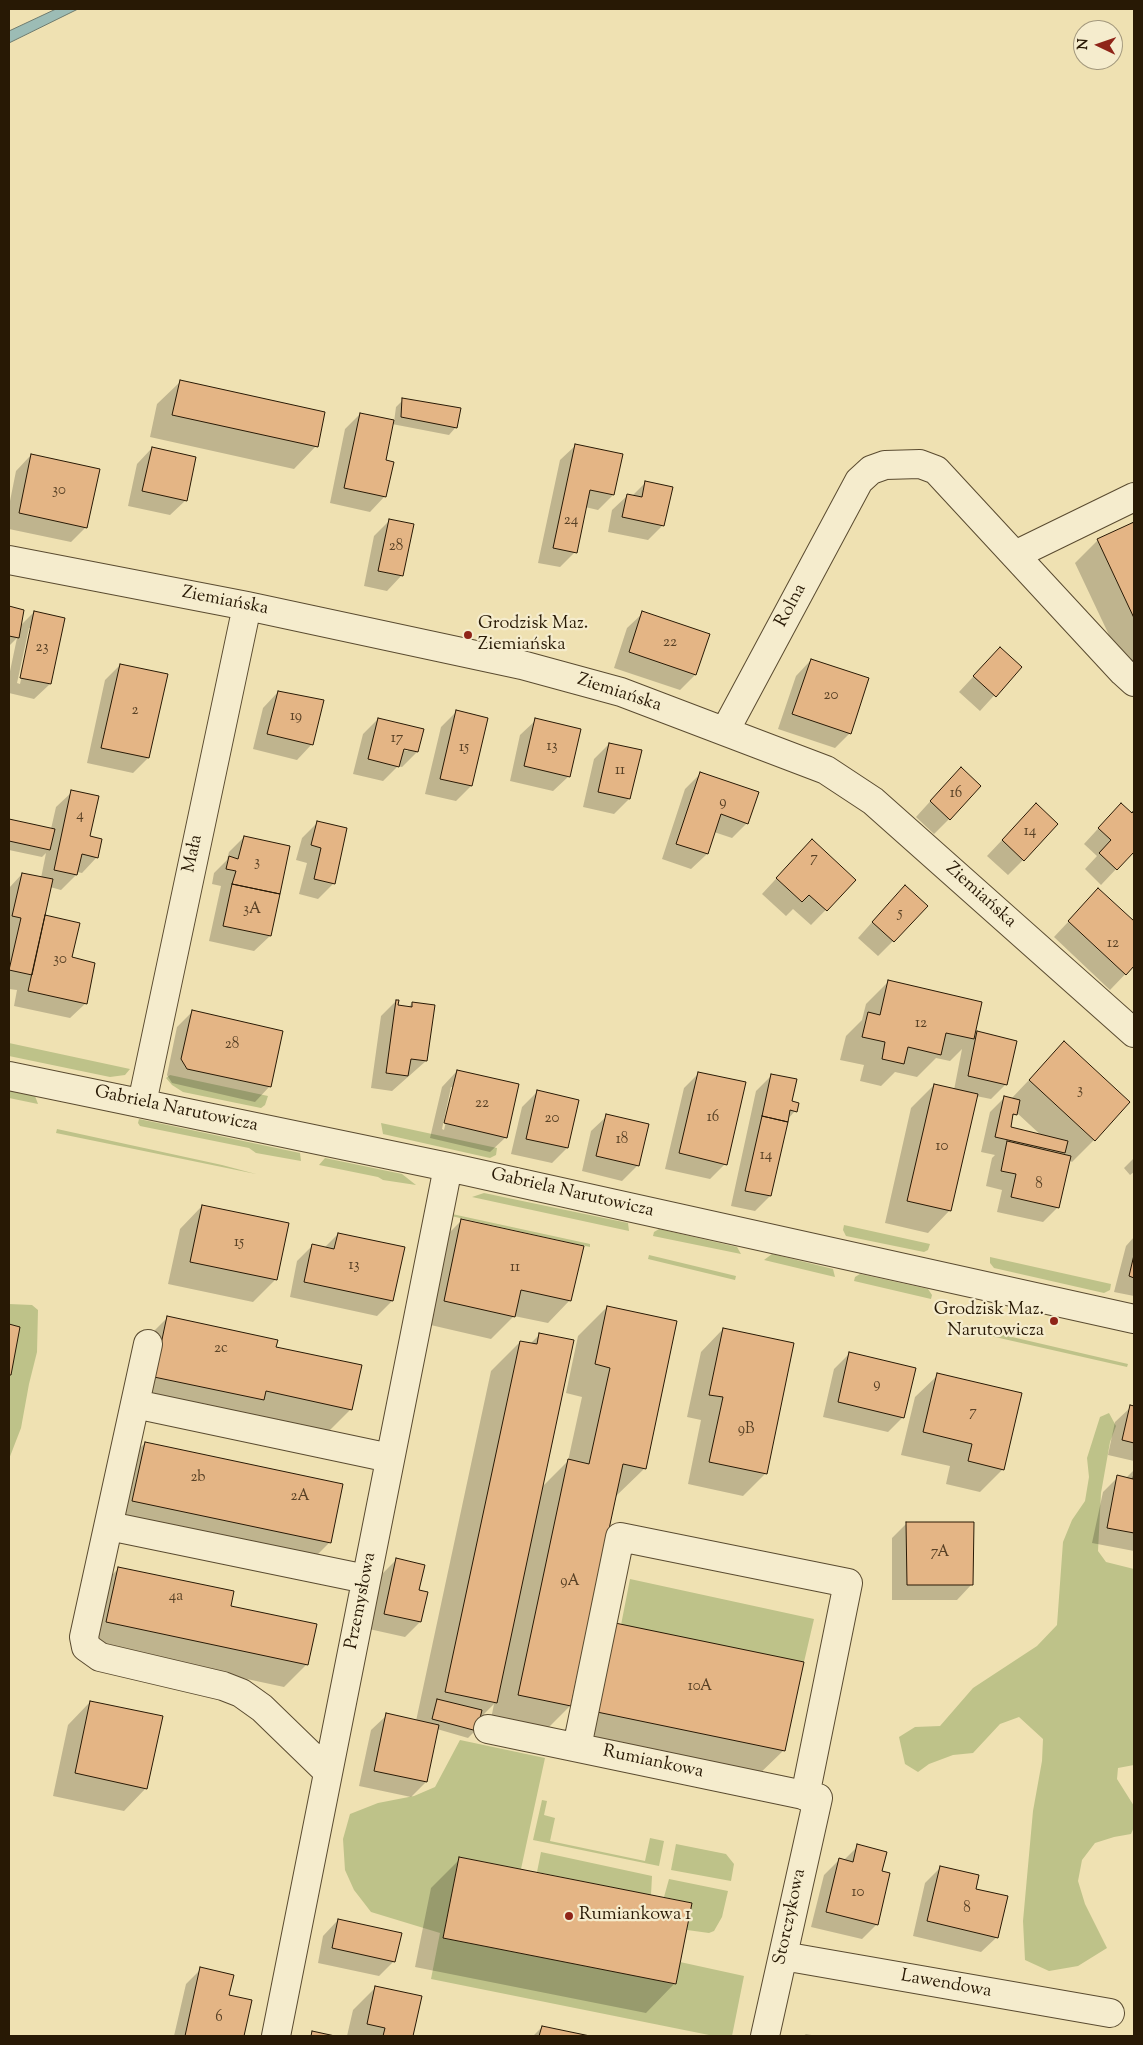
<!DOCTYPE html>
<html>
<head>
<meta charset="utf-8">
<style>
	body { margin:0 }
	#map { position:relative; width:1143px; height:2045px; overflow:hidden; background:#efe1b2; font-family:"Sorts Mill Goudy",serif }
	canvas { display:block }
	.frame { position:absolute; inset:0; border:10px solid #281905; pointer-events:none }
	.north { position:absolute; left:1073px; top:20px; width:50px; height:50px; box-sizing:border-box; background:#f5eccd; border:1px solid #a3987d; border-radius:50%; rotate:273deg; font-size:14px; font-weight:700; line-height:20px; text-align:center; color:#281905 }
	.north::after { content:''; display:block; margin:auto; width:18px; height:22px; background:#8f2418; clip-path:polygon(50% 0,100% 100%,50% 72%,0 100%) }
</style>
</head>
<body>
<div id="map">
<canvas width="1143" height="2045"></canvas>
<div class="frame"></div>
<div class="north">N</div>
</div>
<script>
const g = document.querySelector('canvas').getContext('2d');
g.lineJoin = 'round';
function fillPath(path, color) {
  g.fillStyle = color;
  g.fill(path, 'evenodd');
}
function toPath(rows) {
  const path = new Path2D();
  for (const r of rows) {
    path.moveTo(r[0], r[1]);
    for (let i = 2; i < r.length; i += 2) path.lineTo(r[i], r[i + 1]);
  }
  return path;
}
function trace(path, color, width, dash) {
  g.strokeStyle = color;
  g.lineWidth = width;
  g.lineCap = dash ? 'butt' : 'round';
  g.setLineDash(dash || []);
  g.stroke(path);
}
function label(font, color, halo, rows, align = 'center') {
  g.font = font + ' "Sorts Mill Goudy",serif';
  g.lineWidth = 4.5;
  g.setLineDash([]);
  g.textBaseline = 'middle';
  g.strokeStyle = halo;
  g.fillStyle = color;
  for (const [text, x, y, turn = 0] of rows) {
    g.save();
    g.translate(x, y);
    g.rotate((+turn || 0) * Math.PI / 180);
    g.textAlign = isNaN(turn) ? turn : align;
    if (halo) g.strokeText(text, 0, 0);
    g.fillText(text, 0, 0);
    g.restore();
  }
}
const green = toPath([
	[9,1043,130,1069,125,1075,110,1077,9,1056],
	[170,1075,268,1096,265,1105,261,1108,183,1092,172,1085,166,1078],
	[9,1091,35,1096,38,1104,9,1098],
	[139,1119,300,1153,301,1161,256,1153,249,1148,140,1126,138,1123],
	[381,1123,497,1148,496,1155,490,1158,383,1134],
	[57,1129,222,1165,256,1174,56,1133],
	[325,1158,402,1174,416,1185,383,1180,378,1177,319,1165],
	[484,1193,628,1223,629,1231,472,1197],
	[452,1214,590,1244,590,1247,451,1216],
	[844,1225,930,1244,928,1250,924,1252,846,1236,843,1230],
	[659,1229,737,1247,741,1254,653,1236,654,1232],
	[772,1254,833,1269,835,1277,764,1260],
	[649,1255,736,1276,735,1280,648,1259],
	[990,1257,1111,1284,1110,1290,1104,1293,994,1268,990,1263],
	[860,1274,928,1289,932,1295,931,1299,854,1281,855,1277],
	[9,1304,32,1305,38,1310,37,1352,29,1384,21,1428,9,1459],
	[952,1323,1128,1364,1127,1367,951,1327],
	[1109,1413,1116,1426,1110,1442,1101,1493,1098,1551,1106,1562,1134,1569,1134,1765,1118,1768,1117,1779,1134,1806,1134,1827,1131,1834,1114,1837,1095,1843,1082,1860,1078,1881,1085,1904,1107,1948,1078,1966,1049,1971,1025,1960,1023,1921,1033,1811,1042,1761,1043,1739,1019,1717,1000,1724,973,1753,953,1755,929,1764,918,1772,905,1764,899,1737,915,1727,940,1726,973,1688,1037,1646,1057,1625,1063,1542,1072,1520,1085,1501,1089,1477,1087,1458,1100,1417],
	[630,1579,814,1619,804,1662,621,1625],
	[460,1740,545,1758,521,1869,459,1857,443,1938,676,1984,680,1962,744,1976,732,2036,714,2036,431,1979,440,1933,371,1912,354,1890,345,1870,343,1839,350,1814,378,1803,414,1796,435,1787],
	[542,1800,547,1801,544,1815,555,1818,550,1841,645,1861,650,1838,664,1841,659,1866,533,1840],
	[676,1844,726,1854,734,1864,731,1881,671,1870],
	[541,1852,652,1876,651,1895,537,1872],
	[669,1879,728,1891,722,1917,714,1931,709,1933,687,1930,692,1903,664,1897]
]);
const water = toPath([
	[56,9,78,9,9,43,9,31,56,9]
]);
const shadow = toPath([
	[180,382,316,446,294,469,150,437,157,404],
	[403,400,456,427,449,435,392,424,384,461,385,496,370,512,330,503,345,429,360,414,394,422,396,407],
	[576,445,613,495,598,510,585,507,575,552,560,567,538,563,560,460],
	[152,448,186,500,170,515,128,506,137,464],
	[31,455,86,527,71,542,9,529,9,506,16,471],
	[646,482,663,525,648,540,608,532,612,510,628,495,632,496],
	[390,520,402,575,387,591,364,586,374,536],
	[1134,523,1134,688,1075,563,1098,540],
	[9,608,23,611,19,627,34,612,50,684,34,699,9,693,9,676,17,638,9,646],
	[29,628,32,628,20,684,17,683],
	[643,613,695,675,680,690,614,668,627,628],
	[811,660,850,733,835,748,778,729,796,676],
	[985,664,1020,667,980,711,959,692],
	[120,665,148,758,133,773,87,763,105,680],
	[278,692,312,744,297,760,253,749,263,708],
	[456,712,487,719,471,786,456,801,425,794,441,727],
	[378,719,417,752,402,767,398,766,383,781,353,774,363,734],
	[397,749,408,749,408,751],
	[536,720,569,776,553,791,510,781,520,735],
	[609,744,629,799,614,814,583,807,594,759],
	[700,774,747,823,732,838,714,832,707,854,691,869,662,859,685,789],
	[946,784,949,819,934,834,916,817],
	[72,792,97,857,82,873,77,872,76,875,61,890,50,887,44,916,71,958,86,1003,70,1018,14,1006,17,990,9,989,9,888,22,874,41,878,46,853,42,857,9,850,9,820,51,829,56,807],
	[1036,804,1023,860,1008,875,987,856],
	[1134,811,1134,850,1101,885,1085,869,1097,856,1084,844,1106,820,1131,815],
	[317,823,334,883,318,899,299,894,307,863,296,860,302,838],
	[244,837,270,936,254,951,209,941,221,886,212,884,214,873,227,860,229,852],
	[797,856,855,880,811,925,793,909,786,916,762,894],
	[1098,890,1134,923,1134,965,1110,990,1054,937],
	[890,902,893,941,878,956,858,938],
	[888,982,973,1037,977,1033,1006,1084,991,1099,976,1096,950,1210,928,1233,885,1223,911,1108,934,1085,954,1090,962,1049,950,1061,936,1058,917,1077,895,1072,881,1086,860,1081,864,1065,840,1060,846,1036,862,1020,866,1004],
	[396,1001,396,1006,408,1008,412,1003,426,1061,392,1091,371,1088,381,1016],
	[192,1012,270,1086,255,1102,172,1083,167,1075,177,1027],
	[1064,1043,1094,1140,1072,1162,1069,1160,1058,1207,1043,1222,997,1212,1002,1190,986,1186,992,1158,995,1155,981,1152,990,1112,1005,1097,1011,1099],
	[1016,1112,1043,1137,1010,1128,1011,1119],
	[457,1071,506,1137,490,1152,430,1138,442,1087],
	[451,1087,454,1087,444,1130,442,1129],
	[699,1073,725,1164,710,1179,665,1169,684,1088],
	[771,1076,795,1111,787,1120,770,1196,755,1211,731,1206,756,1091],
	[537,1092,567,1148,552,1163,511,1154,522,1107],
	[607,1116,638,1165,622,1181,582,1171,591,1131],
	[1134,1158,1134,1172,1130,1175,1124,1168],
	[202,1206,275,1280,253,1302,168,1284,180,1229],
	[462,1220,570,1300,548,1323,514,1316,491,1339,422,1323,439,1243],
	[338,1234,392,1301,377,1316,290,1297,297,1261,312,1246,324,1248],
	[1134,1237,1134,1296,1114,1292,1126,1246],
	[607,1307,645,1468,615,1497,570,1706,541,1735,490,1724,494,1704,478,1720,476,1730,468,1738,437,1729,426,1782,411,1797,359,1786,371,1730,387,1715,416,1721,491,1371,520,1342,530,1344,540,1334,541,1488,568,1461,582,1397,566,1393,578,1336],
	[167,1318,275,1348,351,1409,328,1432,132,1399,145,1340],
	[723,1329,766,1473,743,1496,688,1484,701,1420,687,1417,701,1352],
	[849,1354,903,1417,888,1432,823,1417,834,1369],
	[938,1375,1003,1469,980,1492,946,1484,950,1466,901,1455,915,1397],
	[1131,1407,1134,1408,1134,1461,1108,1455,1115,1422],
	[145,1443,341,1485,329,1543,307,1565,110,1524,122,1466],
	[1134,1470,1134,1551,1092,1543,1103,1492,1118,1477,1126,1478],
	[907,1523,972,1584,957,1600,892,1600,892,1538],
	[396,1560,418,1591,420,1622,405,1637,369,1629,381,1575],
	[119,1568,229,1607,307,1664,284,1687,85,1644,96,1591],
	[586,1654,784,1750,754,1779,568,1741],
	[90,1702,146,1788,124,1811,53,1796,68,1725],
	[858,1846,880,1872,877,1924,862,1939,811,1927,824,1875,839,1860,843,1861],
	[460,1859,675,1983,646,2013,415,1967,431,1888],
	[941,1867,997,1937,981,1952,913,1936,925,1883],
	[338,1920,394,1961,379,1976,318,1963,323,1936],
	[201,1969,228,1996,251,2001,243,2036,174,2036,186,1984],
	[375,1988,420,1997,412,2036,347,2036,353,2010],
	[542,2027,584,2036,533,2036],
	[806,2034,817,2036,803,2036]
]);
const building = toPath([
	[180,380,325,412,318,447,172,415,180,380],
	[402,398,461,408,457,428,401,417,402,398],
	[360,413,394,420,386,460,394,462,386,497,344,488,360,413],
	[575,444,623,454,614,495,590,490,577,553,553,548,575,444],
	[152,447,196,457,187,501,142,491,152,447],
	[31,454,100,469,87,528,19,513,31,454],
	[645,481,673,487,664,526,622,517,627,494,642,497,645,481],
	[389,519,414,524,403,576,378,571,389,519],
	[1134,522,1134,618,1097,539,1134,522],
	[9,606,24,610,19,638,9,636,9,606],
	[34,611,65,618,51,684,20,678,34,611],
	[642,611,710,634,696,675,629,652,642,611],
	[1000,647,1022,667,996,697,973,676,1000,647],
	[811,659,869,678,851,734,792,714,811,659],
	[120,664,168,674,149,758,101,748,120,664],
	[278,691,324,700,313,745,267,734,278,691],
	[456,710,488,718,472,786,440,779,456,710],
	[378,718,424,729,418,752,404,749,399,767,368,759,378,718],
	[535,718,581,729,570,777,524,766,535,718],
	[609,743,642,750,630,799,598,792,609,743],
	[961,767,981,786,950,820,930,801,961,767],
	[700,772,759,792,748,824,721,814,708,854,676,844,700,772],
	[71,790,99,796,90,836,102,839,98,858,82,854,77,875,54,870,71,790],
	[1036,803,1058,824,1024,861,1002,840,1036,803],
	[1121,803,1132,813,1134,810,1134,852,1117,870,1099,853,1111,840,1098,828,1121,803],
	[9,819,55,829,50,850,9,841,9,819],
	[317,821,347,828,335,884,314,879,321,848,311,845,317,821],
	[244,836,290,846,280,894,232,884,236,871,226,869,229,856,238,859,244,836],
	[812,839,856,880,827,911,809,895,802,902,776,878,812,839],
	[22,873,53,879,32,975,9,970,21,918,12,916,22,873],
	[232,884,280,894,271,936,223,926,232,884],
	[905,885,928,906,894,942,872,922,905,885],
	[1098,888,1134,921,1134,966,1126,975,1068,921,1098,888],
	[45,915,80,923,72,957,95,963,87,1004,28,991,45,915],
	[888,980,982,1002,974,1039,946,1033,941,1055,908,1047,904,1064,882,1059,885,1042,862,1037,868,1012,880,1015,888,980],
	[396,1000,399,1000,398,1005,412,1007,412,1002,435,1005,427,1061,411,1059,408,1076,386,1073,396,1000],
	[192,1010,283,1031,271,1087,187,1069,181,1059,192,1010],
	[977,1031,1017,1041,1007,1085,968,1076,977,1031],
	[1064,1041,1130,1102,1095,1141,1029,1080,1064,1041],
	[457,1070,519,1084,507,1138,444,1123,457,1070],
	[698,1072,746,1082,727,1165,679,1153,698,1072],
	[771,1074,797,1079,792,1101,799,1103,797,1112,790,1110,788,1122,762,1116,771,1074],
	[934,1084,978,1094,951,1211,907,1201,934,1084],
	[537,1090,579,1100,568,1148,526,1139,537,1090],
	[1004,1096,1020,1100,1017,1115,1013,1114,1011,1127,1068,1141,1065,1153,995,1137,1004,1096],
	[606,1114,649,1124,639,1166,596,1156,606,1114],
	[762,1116,788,1122,771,1196,745,1191,762,1116],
	[1007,1141,1071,1156,1059,1208,1011,1197,1016,1174,1001,1171,1007,1141],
	[202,1205,289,1223,277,1280,190,1262,202,1205],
	[461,1219,584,1246,571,1301,521,1290,515,1317,444,1301,461,1219],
	[338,1233,405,1247,393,1301,304,1282,312,1244,334,1249,338,1233],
	[1134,1255,1134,1278,1129,1276,1134,1255],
	[607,1306,677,1321,646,1469,623,1464,571,1706,518,1695,568,1459,589,1464,610,1368,595,1364,607,1306],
	[167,1316,278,1340,276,1347,362,1365,352,1410,266,1391,264,1400,154,1377,167,1316],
	[9,1324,20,1327,11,1375,9,1375,9,1324],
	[723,1328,794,1343,767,1474,709,1462,723,1397,709,1395,723,1328],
	[539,1333,574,1340,497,1703,445,1692,520,1341,537,1344,539,1333],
	[849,1352,916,1368,904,1418,838,1402,849,1352],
	[937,1373,1022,1393,1004,1470,968,1461,972,1444,923,1432,937,1373],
	[1130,1405,1134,1406,1134,1443,1122,1440,1130,1405],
	[145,1442,343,1484,331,1543,132,1501,145,1442],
	[1134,1472,1134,1533,1107,1528,1117,1475,1133,1479,1134,1472],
	[906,1522,974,1522,973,1585,907,1585,906,1522],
	[396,1558,425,1565,419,1590,428,1592,421,1622,384,1614,396,1558],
	[118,1567,234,1591,231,1606,317,1624,308,1665,106,1622,118,1567],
	[615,1623,804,1662,785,1751,597,1712,615,1623],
	[437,1699,482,1710,477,1731,432,1719,437,1699],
	[90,1701,163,1716,147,1789,75,1773,90,1701],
	[386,1713,439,1725,427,1782,374,1771,386,1713],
	[857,1844,887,1852,882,1871,890,1873,878,1925,826,1912,839,1858,853,1862,857,1844],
	[459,1857,692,1903,676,1984,443,1938,459,1857],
	[940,1866,979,1875,976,1889,1008,1896,998,1938,927,1921,940,1866],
	[338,1919,402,1933,395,1962,332,1948,338,1919],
	[200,1967,234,1975,229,1995,252,2000,244,2036,185,2036,200,1967],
	[375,1986,422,1996,413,2036,383,2036,385,2028,367,2024,375,1986],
	[542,2026,590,2036,539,2036,542,2026],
	[312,2031,335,2036,311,2036,312,2031]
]);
const minor = toPath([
	[1015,555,1134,497],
	[9,560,247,606,522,665,621,692,826,770,873,801,1134,1033],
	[725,731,859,481,871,470,885,465,920,464,936,470,1123,672,1134,682],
	[9,1076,448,1167,1134,1319],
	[142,1103,247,606],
	[148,1344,84,1637,86,1647,100,1657,223,1686,241,1693,262,1708,328,1772],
	[135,1404,390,1458],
	[109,1526,366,1579],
	[488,1729,818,1798,765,2036],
	[577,1747,620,1537,848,1583,805,1796],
	[783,1956,1110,2013],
	[276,2036,448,1167]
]);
const markers = [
	[468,635,5,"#8f2418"],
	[1054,1321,5,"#8f2418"],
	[569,1916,5,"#8f2418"]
];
const numberNames = [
	["30",59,491],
	["24",571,521],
	["28",396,547],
	["22",670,643],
	["23",42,648],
	["20",831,696],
	["2",135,711],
	["19",296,717],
	["17",397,739],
	["13",552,747],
	["15",464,748],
	["11",620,771],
	["16",956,794],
	["9",723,803],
	["4",80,816],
	["14",1030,832],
	["7",814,859],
	["3",257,863],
	["3A",252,910],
	["5",900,914],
	["12",1113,944],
	["30",60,960],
	["12",921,1024],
	["28",232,1045],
	["3",1080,1091],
	["22",482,1104],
	["16",713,1118],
	["20",552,1119],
	["18",622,1140],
	["10",942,1147],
	["14",766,1156],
	["8",1039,1185],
	["15",239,1243],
	["13",354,1266],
	["11",515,1268],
	["2c",221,1349],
	["9",877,1385],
	["7",973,1413],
	["9B",746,1430],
	["2b",198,1478],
	["2A",300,1497],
	["7A",940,1553],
	["9A",570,1582],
	["4a",176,1597],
	["10A",700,1687],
	["10",858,1893],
	["8",967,1909],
	["6",219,2018]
];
const streetNames = [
	["Ziemiańska",225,602,11],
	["Rolna",792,606,-62],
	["Ziemiańska",619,694,18],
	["Mała",194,854,-78],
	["Ziemiańska",980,896,42],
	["Gabriela Narutowicza",176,1110,12],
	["Gabriela Narutowicza",572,1194,13],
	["Przemysłowa",362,1601,-79],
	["Rumiankowa",653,1763,12],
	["Storczykowa",791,1917,-78],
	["Lawendowa",946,1985,10]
];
const poiNames = [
	["Grodzisk Maz.",478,625],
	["Ziemiańska",478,646],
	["Grodzisk Maz.",1044,1311,"right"],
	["Narutowicza",1044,1332,"right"],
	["Rumiankowa 1",579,1916]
];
fillPath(green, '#bec289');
fillPath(water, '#9cbcb5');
trace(water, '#6e7b6f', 1);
fillPath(shadow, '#0003');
fillPath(building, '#e4b585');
trace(building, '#281905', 1);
trace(minor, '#5a4b30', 30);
trace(minor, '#f5eccd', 28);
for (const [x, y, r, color] of markers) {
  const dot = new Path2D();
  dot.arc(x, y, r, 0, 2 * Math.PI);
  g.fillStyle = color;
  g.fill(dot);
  trace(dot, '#f5eccd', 2);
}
label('15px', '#574025', null, numberNames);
label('18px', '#281905', '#f5eccd', streetNames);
label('18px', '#281905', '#f5eccd', poiNames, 'left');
</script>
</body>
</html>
